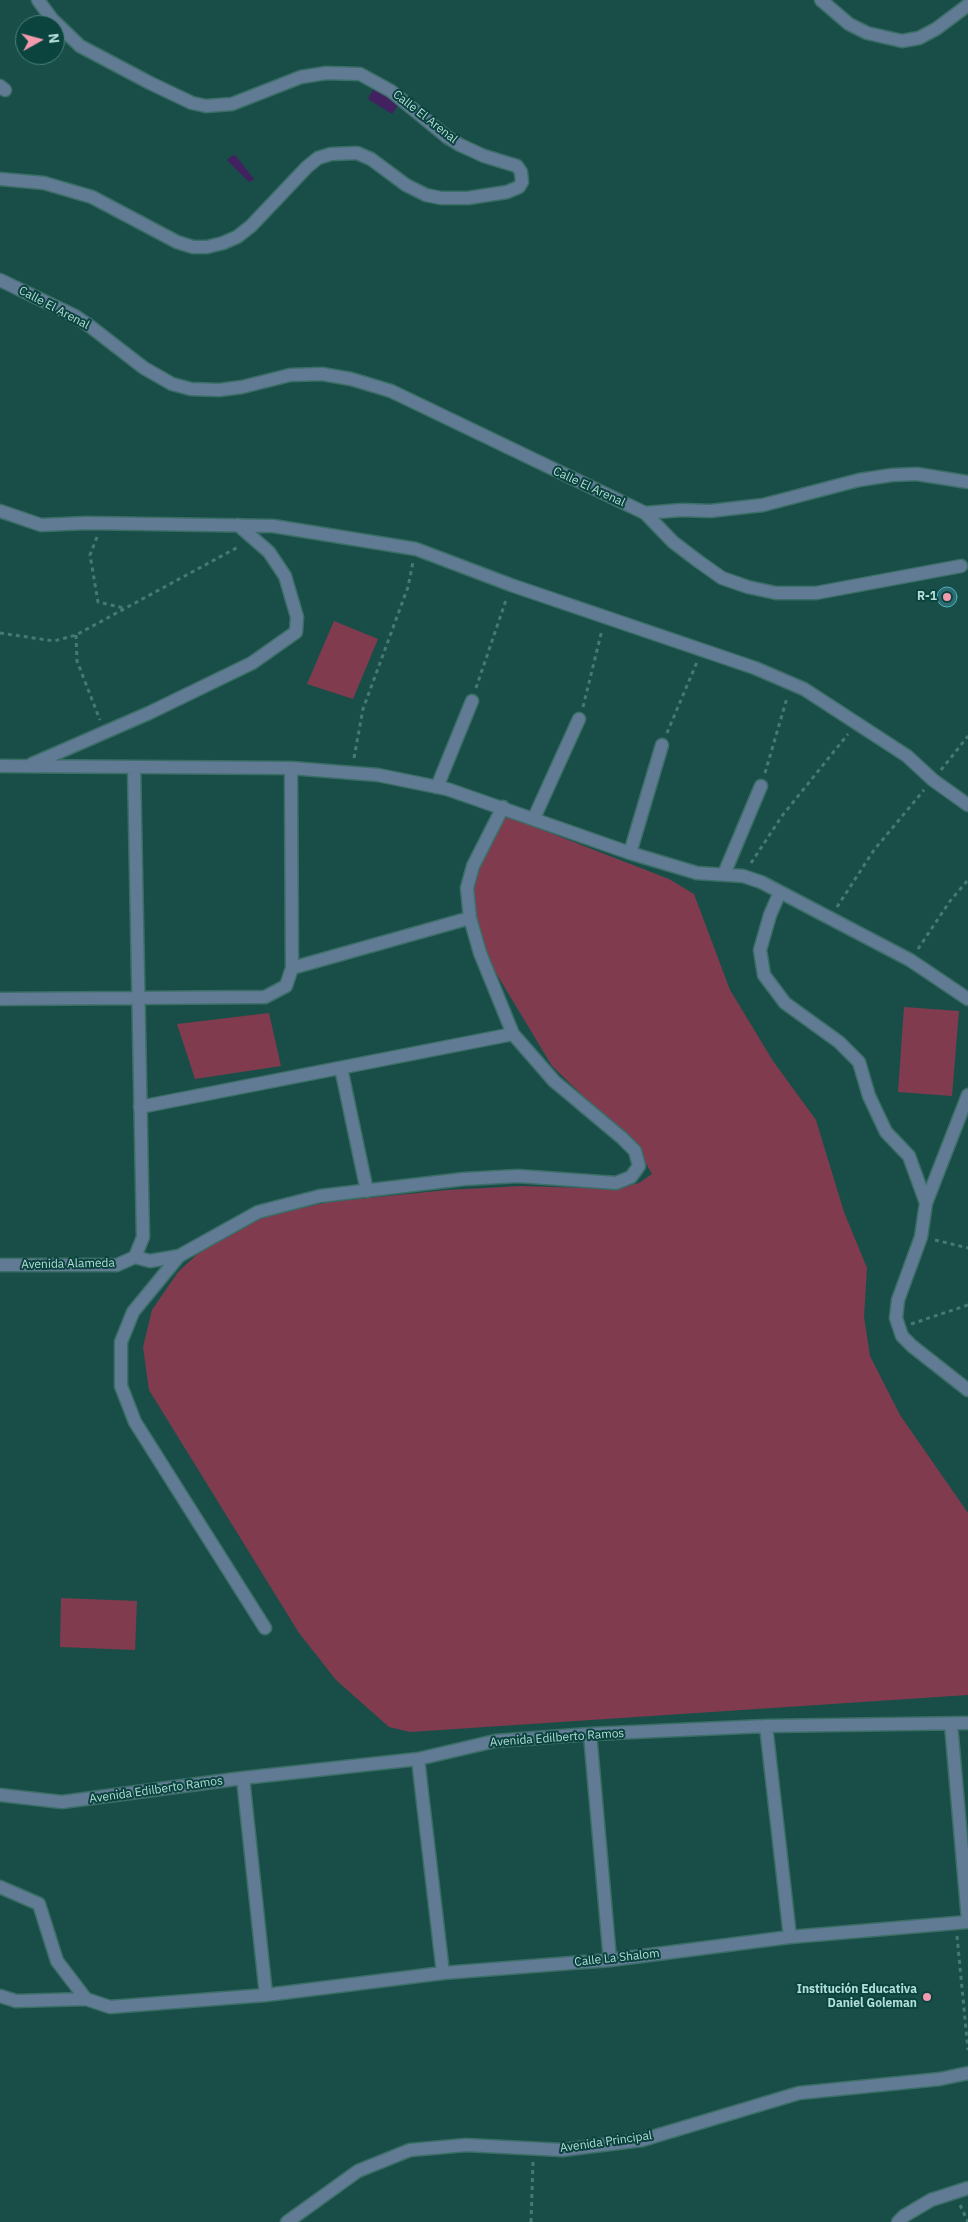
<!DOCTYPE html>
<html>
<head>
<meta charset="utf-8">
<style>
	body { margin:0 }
	#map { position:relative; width:968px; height:2222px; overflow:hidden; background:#194e48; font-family:"IBM Plex Sans",sans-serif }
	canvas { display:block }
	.north { position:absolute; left:15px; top:15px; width:50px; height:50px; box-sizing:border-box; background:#0b433e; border:1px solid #4e817b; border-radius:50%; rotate:83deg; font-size:14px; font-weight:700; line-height:20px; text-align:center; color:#b2ded7 }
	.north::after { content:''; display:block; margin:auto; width:18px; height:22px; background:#f29aae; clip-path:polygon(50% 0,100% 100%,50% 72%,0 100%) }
</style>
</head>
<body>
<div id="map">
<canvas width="968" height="2222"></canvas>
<div class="north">N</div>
</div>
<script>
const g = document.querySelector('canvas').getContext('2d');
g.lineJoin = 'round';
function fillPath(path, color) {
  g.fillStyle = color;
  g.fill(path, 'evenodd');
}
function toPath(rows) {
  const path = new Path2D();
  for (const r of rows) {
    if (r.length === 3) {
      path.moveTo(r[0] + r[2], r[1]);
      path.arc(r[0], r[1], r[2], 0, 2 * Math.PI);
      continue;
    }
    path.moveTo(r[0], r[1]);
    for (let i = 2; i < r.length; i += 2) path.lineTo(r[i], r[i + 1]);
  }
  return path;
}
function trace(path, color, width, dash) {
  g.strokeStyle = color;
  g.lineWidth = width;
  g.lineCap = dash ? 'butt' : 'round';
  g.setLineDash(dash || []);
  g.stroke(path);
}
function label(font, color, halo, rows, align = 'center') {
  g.font = font + ' "IBM Plex Sans",sans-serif';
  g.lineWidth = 4;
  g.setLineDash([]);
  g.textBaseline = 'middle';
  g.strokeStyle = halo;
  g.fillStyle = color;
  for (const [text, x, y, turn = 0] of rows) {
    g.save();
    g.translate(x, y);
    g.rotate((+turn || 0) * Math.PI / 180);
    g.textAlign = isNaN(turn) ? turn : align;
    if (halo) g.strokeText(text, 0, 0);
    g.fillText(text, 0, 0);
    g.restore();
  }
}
const green = toPath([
	[334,621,378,639,353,699,307,684],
	[504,815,669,879,694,894,730,990,773,1061,816,1120,844,1212,867,1268,864,1317,870,1356,900,1415,968,1513,968,1695,410,1732,389,1727,336,1680,299,1633,149,1390,143,1347,152,1310,178,1272,205,1247,258,1218,329,1202,447,1190,522,1186,616,1189,639,1183,652,1174,638,1149,552,1066,490,963,475,915,472,889,477,866],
	[904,1007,959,1011,952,1096,898,1092],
	[269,1013,281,1066,195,1079,177,1024],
	[61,1598,137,1601,135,1650,60,1647]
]);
const water = toPath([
	[374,88,399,104,392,114,368,99],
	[233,155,236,156,254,179,249,182,227,160]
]);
const building = toPath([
	[947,597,10]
]);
const path = toPath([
	[97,537,90,555,98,602,124,608],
	[0,633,54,641,76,635,240,546],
	[76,635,77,661,100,720],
	[476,688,507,597],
	[583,707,602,630],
	[667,733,697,662],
	[354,758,363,709,408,587,413,562],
	[941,770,968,736],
	[765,773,787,698],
	[751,863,782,816,848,734],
	[837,907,874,850,924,790],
	[918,949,950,901,968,880],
	[935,1240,968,1248],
	[911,1324,968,1305],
	[957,1936,968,2050],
	[960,2205,968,2222],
	[531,2222,533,2162]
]);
const minor = toPath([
	[821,0,849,24,867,33,902,41,919,38,936,29,968,5],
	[0,86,5,90],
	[0,179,44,183,92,197,177,242,193,247,207,247,223,243,237,237,251,226,307,167,318,158,331,154,357,153,371,159,406,185,426,195,441,198,468,198,507,192,519,187,522,182,521,172,517,166,484,156,460,145,447,137,391,91,360,74,326,73,301,77,232,104,206,106,192,103,150,83,80,46,52,19,38,0],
	[0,280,75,316,91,327,144,368,172,384,191,389,219,390,242,387,290,375,322,374,351,379,391,391,645,513,673,542,698,561,722,578,748,587,776,593,816,593,961,566],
	[0,511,41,525,87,523,273,526,416,549,511,585,755,668,804,689,907,756,933,780,968,805],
	[645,513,682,510,710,511,763,505,859,480,892,475,917,474,968,482],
	[32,764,149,713,252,663,296,632,297,617,285,576,269,552,238,525],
	[0,766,291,768,378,775,447,789,630,853,697,873,743,876,761,882,910,960,968,999],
	[134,767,143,1237,135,1257],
	[437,787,472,701],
	[534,818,579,719],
	[630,853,662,745],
	[724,874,761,786],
	[780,892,770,915,760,950,764,975,785,1003,839,1042,859,1062,869,1096,886,1132,909,1156,926,1203],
	[292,968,470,918],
	[0,999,265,997,286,986,292,968,291,768],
	[341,1068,367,1191],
	[968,1095,926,1203,921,1237,898,1300,896,1318,902,1336,912,1346,968,1390],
	[140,1107,513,1034],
	[135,1257,150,1261,179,1256],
	[0,1265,117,1265,135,1257],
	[265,1628,135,1422,121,1386,121,1342,133,1312,179,1256,258,1212,320,1196,464,1179,518,1176,616,1183,631,1177,639,1166,635,1151,622,1138,554,1081,513,1034,480,953,470,918,467,888,473,866,503,807],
	[951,1724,968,1920],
	[766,1726,790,1937],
	[590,1734,610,1960],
	[418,1759,443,1973],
	[243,1778,266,1995],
	[0,1795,62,1802,243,1778,418,1759,495,1741,590,1734,766,1726,968,1723],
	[0,1887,39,1904,57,1961,86,1999],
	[0,1996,16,2001,86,1999,110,2007,266,1995,443,1973,610,1960,790,1937,968,1922],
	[287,2222,358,2171,410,2150,466,2145,562,2150,642,2140,799,2093,940,2079,968,2073],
	[898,2222,904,2216,931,2200,968,2188]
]);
const markers = [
	[947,597,5,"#f29aae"],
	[927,1997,5,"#f29aae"]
];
const streetNames = [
	["Calle El Arenal",425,117,38],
	["Calle El Arenal",54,308,28],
	["Calle El Arenal",589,487,25],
	["Avenida Alameda",68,1264,-1],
	["Avenida Edilberto Ramos",557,1738,-4],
	["Avenida Edilberto Ramos",156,1790,-8],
	["Calle La Shalom",617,1958,-6],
	["Avenida Principal",606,2142,-8]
];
const poiNames = [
	["R-1",937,597],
	["Institución Educativa",917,1990],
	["Daniel Goleman",917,2004]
];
fillPath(green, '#813b4e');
fillPath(water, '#41215f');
fillPath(building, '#2d6b72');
trace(building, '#4fb3be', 1);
trace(minor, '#3b6e67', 15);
trace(path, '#477973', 3, [4, 4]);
trace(minor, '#607b93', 12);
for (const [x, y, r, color] of markers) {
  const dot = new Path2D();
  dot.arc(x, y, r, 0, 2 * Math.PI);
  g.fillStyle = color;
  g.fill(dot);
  trace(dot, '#0b433e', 2);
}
label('12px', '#b2ded7', '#0b433e', streetNames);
label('bold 12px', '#b2ded7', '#0b433e', poiNames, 'right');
</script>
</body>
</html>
